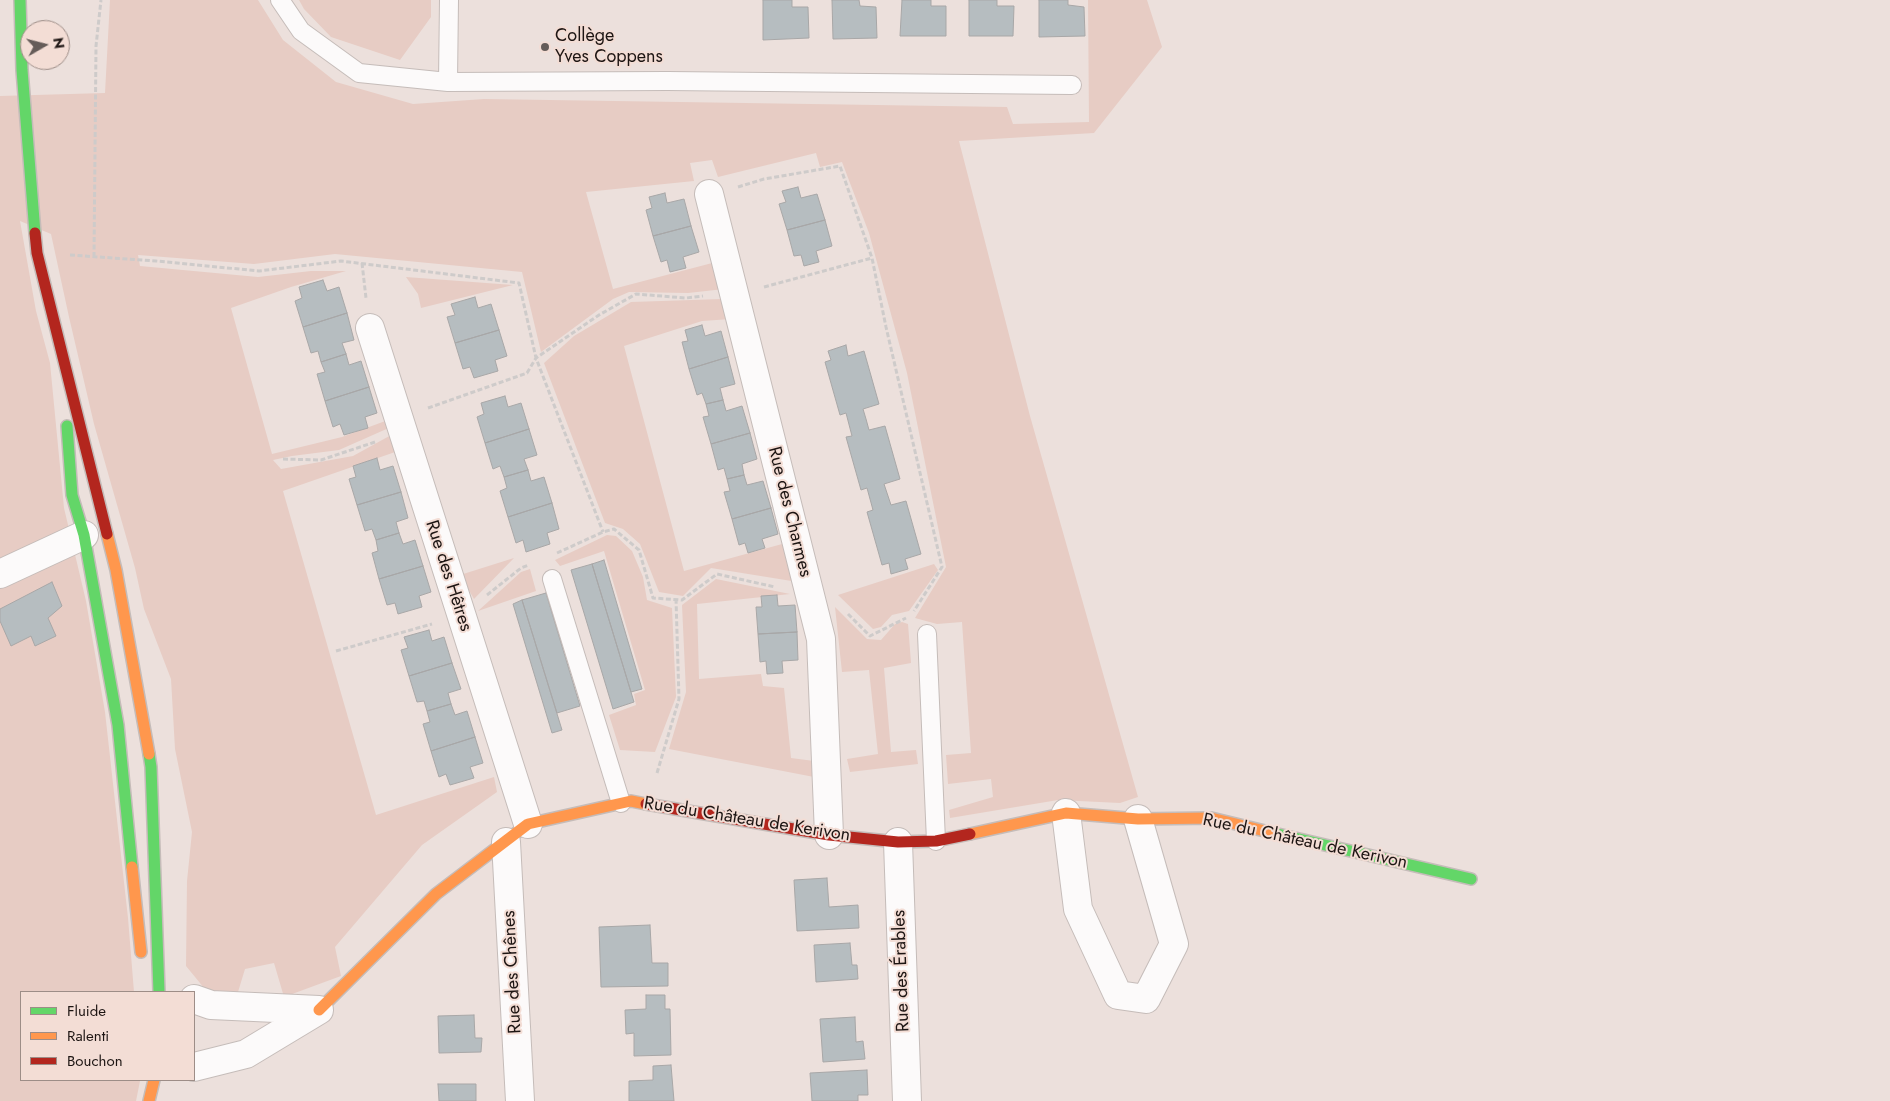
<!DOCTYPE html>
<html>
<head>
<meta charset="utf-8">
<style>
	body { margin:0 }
	#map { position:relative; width:1890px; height:1101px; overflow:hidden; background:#ece0dc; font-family:Jost,sans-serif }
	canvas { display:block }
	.legend { position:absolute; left:20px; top:991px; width:175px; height:90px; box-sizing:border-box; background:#f3ddd5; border:1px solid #9d8d87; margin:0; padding:6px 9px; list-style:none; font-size:15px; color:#1d1513 }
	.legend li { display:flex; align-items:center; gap:10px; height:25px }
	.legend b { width:25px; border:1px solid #9d8d87 }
	.north { position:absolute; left:20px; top:20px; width:50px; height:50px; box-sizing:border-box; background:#f3ddd5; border:1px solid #9d8d87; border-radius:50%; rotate:82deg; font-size:14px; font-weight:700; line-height:20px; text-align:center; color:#1d1513 }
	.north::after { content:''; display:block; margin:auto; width:18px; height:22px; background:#655c59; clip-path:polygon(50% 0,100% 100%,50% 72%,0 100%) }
</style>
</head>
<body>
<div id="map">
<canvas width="1890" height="1101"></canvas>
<ul class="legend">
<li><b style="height:6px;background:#63d668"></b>Fluide</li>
<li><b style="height:6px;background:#ff974d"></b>Ralenti</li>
<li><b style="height:6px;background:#b3261e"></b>Bouchon</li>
</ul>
<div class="north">N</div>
</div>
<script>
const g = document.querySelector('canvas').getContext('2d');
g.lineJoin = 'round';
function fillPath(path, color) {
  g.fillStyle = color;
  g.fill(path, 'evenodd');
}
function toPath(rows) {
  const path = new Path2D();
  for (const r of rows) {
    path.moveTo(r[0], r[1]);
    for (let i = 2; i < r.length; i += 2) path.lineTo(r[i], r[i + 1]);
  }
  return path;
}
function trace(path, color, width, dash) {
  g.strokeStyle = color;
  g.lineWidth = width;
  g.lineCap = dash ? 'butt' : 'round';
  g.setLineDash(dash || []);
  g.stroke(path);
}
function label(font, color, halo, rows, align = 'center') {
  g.font = font + ' Jost,sans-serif';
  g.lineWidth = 4;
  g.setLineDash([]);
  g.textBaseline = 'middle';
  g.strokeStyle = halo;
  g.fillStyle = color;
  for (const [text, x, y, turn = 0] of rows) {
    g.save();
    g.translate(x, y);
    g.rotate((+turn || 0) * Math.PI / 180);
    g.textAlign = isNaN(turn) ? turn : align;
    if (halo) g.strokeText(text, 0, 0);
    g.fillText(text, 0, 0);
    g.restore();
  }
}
const green = toPath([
	[110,0,258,0,283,40,336,82,413,104,484,99,1007,107,1013,124,1089,122,1088,0,1147,0,1162,47,1094,133,959,141,1030,416,1138,797,1120,803,1058,800,950,818,949,810,993,797,991,779,948,784,946,755,971,753,962,622,937,624,915,618,946,567,907,373,869,233,842,162,820,167,816,153,718,177,712,160,690,163,694,181,586,192,613,289,716,262,724,289,688,293,629,292,613,299,541,352,522,272,335,254,254,264,138,255,140,266,258,277,311,271,346,271,291,287,231,308,272,454,342,437,388,420,391,427,339,450,292,456,273,460,281,469,353,456,393,434,398,451,283,491,376,815,494,777,497,792,422,845,335,947,341,976,284,997,274,963,245,969,238,992,209,994,186,966,187,881,192,832,175,749,171,679,144,609,135,568,94,424,69,317,51,234,20,221,36,311,50,363,64,508,86,601,105,712,128,918,134,992,21,992,21,1080,140,1080,140,1081,136,1101,0,1101,0,96,105,93],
	[299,0,431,0,431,17,400,60,331,37,304,9],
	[406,277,513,285,421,308,418,294],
	[722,299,731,319,702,321,624,346,684,571,793,541,804,583,711,568,683,596,659,592,640,544,623,529,605,523,544,363,574,336,631,302],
	[607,535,616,536,632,551,643,577,647,600,672,608,676,697,655,752,620,750,609,715,636,705,634,694,645,690,604,551,560,566,555,560],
	[514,558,474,599,460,575],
	[934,564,938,570,909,611,892,615,881,627,873,629,838,595],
	[530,569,536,591,478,611,521,572],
	[716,579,790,594,697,604,699,679,761,674,763,686,784,688,791,758,814,761,814,777,669,749,686,692,682,605],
	[835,607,867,639,881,640,895,624,902,622,908,624,911,663,884,668,891,752,916,750,918,764,850,772,847,759,878,754,869,670,842,672]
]);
const building = toPath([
	[763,0,792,0,792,7,808,7,809,38,763,40,763,0],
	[832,0,859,0,860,6,876,7,877,38,833,39,832,0],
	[902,0,931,0,931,6,946,6,946,36,900,36,902,0],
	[969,0,997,0,997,6,1014,6,1013,36,969,36,969,0],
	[1039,0,1068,0,1068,5,1084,7,1085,36,1039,37,1039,0],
	[798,187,801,198,817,194,825,220,787,230,779,204,786,202,782,191,798,187],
	[665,193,667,203,684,199,691,226,653,236,646,210,652,208,649,197,665,193],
	[825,220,832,246,816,251,819,262,804,266,801,255,794,256,787,230,825,220],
	[691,226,699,252,683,257,686,268,670,272,667,260,661,262,653,236,691,226],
	[323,280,327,291,339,287,347,313,303,327,295,301,302,298,299,287,323,280],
	[475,297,478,308,491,304,499,330,455,343,447,317,455,315,451,304,475,297],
	[347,313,354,340,342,343,346,354,321,362,318,351,311,353,303,327,347,313],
	[702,325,705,336,721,331,728,357,689,369,682,342,688,341,685,330,702,325],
	[499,330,507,356,495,360,498,371,474,378,470,367,463,369,455,343,499,330],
	[846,345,848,356,864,351,879,404,863,409,866,419,869,430,885,426,900,479,884,484,891,505,906,501,921,554,905,559,908,569,891,574,889,563,882,565,867,512,873,510,867,488,861,490,846,437,852,436,846,413,840,415,825,362,831,360,828,351,846,345],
	[346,354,349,365,361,361,369,387,325,401,317,374,325,372,321,362,346,354],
	[728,357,735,384,720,388,723,400,706,404,702,393,697,395,689,369,728,357],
	[369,387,377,413,365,417,368,428,344,435,340,424,333,427,325,401,369,387],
	[505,396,508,407,521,403,529,429,485,443,477,417,484,414,481,403,505,396],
	[723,400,726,411,742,406,750,433,711,444,703,417,709,416,706,404,723,400],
	[529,429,537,455,524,459,528,470,504,477,500,466,493,469,485,443,529,429],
	[750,433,757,459,742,464,744,475,727,479,724,468,718,470,711,444,750,433],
	[377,458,380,470,393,466,401,492,357,505,349,479,356,477,353,466,377,458],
	[528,470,531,481,544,477,552,503,508,517,500,491,507,488,504,477,528,470],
	[744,475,747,485,763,481,771,508,732,519,724,492,730,491,727,479,744,475],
	[401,492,408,518,396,522,399,533,376,540,372,529,365,531,357,505,401,492],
	[552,503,559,529,547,533,550,544,526,552,523,540,516,543,508,517,552,503],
	[771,508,778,534,762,539,765,548,748,553,745,543,739,545,732,519,771,508],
	[399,533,403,544,415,540,423,566,379,579,372,553,378,551,376,540,399,533],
	[604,560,642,689,631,692,592,564,604,560],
	[592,564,634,702,613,709,571,570,592,564],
	[423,566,431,592,419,596,422,607,398,614,395,603,387,605,379,579,423,566],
	[52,582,62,606,48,618,56,636,35,646,31,636,11,646,0,621,0,609,52,582],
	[546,593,580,706,557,713,522,600,546,593],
	[777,595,778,606,795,605,797,632,758,634,756,607,762,607,761,596,777,595],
	[522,600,562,730,552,733,513,604,522,600],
	[429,630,432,641,444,637,452,663,409,676,401,650,408,648,404,637,429,630],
	[797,632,798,660,782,661,783,673,767,674,766,661,760,662,758,634,797,632],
	[452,663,461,689,448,693,451,704,427,711,424,701,417,702,409,676,452,663],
	[451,704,455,715,467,711,475,737,431,751,423,724,430,722,427,711,451,704],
	[475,737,483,763,470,767,474,778,450,785,446,774,439,777,431,751,475,737],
	[827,878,829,907,858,905,859,928,797,931,794,880,827,878],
	[650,925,652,963,668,963,668,986,601,987,599,927,650,925],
	[850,943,852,965,857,965,858,979,816,982,814,945,850,943],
	[646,995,665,995,665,1009,670,1009,671,1055,634,1056,634,1033,626,1034,625,1010,646,1009,646,995],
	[474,1015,475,1038,482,1038,481,1052,439,1053,438,1016,474,1015],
	[855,1017,856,1042,863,1041,865,1059,823,1062,820,1019,855,1017],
	[671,1065,674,1101,629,1101,629,1081,653,1080,653,1066,671,1065],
	[867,1070,868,1095,858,1095,858,1101,812,1101,810,1073,867,1070],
	[438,1084,476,1084,476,1101,439,1101,438,1084]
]);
const path = toPath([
	[738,187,764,179,840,166,872,258,886,327,942,567,914,611],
	[70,255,156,261,259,271,341,261,519,283,536,358,603,532],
	[94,257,96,46,101,0],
	[362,263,366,298],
	[764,287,872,258],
	[428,408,527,373,536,358,599,315,636,294,686,298,703,296],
	[283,459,321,460,375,442],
	[557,553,603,532,614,529,639,550,653,598,682,600,717,574,775,587],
	[487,595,521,568,529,565],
	[848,614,870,636,906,618],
	[336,651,432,624],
	[657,773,679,699,676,599]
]);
const lane = toPath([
	[280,0,301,31,359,73,448,82,667,81,1072,85],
	[448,82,449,0],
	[552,579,621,803],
	[927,634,936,841]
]);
const street = toPath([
	[709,194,821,639,829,835],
	[370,328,528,824],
	[0,574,84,535],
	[1066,813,1078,909,1118,995,1146,999,1174,944,1138,819],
	[506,842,520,1101],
	[898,842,907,1101],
	[194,999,211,1005,319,1010,246,1054,194,1067]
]);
const fast = toPath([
	[20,0,22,70,35,233],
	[67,426,72,495,84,535,118,725,132,867],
	[149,754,151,767,159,992],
	[1269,832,1471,879]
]);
const slow = toPath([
	[107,534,116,570,149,754],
	[970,834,1066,813,1138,819,1211,818,1269,832],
	[132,867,141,952],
	[319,1010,436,894,528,824,631,801,646,804],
	[149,1101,154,1080]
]);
const jam = toPath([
	[35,233,37,253,107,534],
	[646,804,829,835,898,842,936,841,970,834]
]);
const markers = [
	[545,47,5,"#655c59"]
];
const poiNames = [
	["Collège",555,37],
	["Yves Coppens",555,58]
];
const streetNames = [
	["Rue des Charmes",789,512,76],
	["Rue des Hêtres",448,576,72],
	["Rue du Château de Kerivon",747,820,9],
	["Rue du Château de Kerivon",1305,842,12],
	["Rue des Érables",902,971,-92],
	["Rue des Chênes",513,972,-93]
];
fillPath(green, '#e7ccc4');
fillPath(building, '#b6bdc0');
trace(building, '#a8a7a7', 1);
trace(lane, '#c5bcb9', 20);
trace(street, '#c5bcb9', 30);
trace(fast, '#c5bcb9', 14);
trace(slow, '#c5bcb9', 14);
trace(jam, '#c5bcb9', 14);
trace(path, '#cecbca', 3, [5, 2.5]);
trace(lane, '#fcfafa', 18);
trace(street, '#fcfafa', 28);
trace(fast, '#63d668', 11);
trace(slow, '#ff974d', 11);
trace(jam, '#b3261e', 11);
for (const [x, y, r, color] of markers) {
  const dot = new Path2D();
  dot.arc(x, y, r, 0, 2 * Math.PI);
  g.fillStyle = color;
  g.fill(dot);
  trace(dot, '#f3ddd5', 2);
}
label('18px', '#1d1513', '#f3ddd5', poiNames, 'left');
label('18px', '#1d1513', '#f3ddd5', streetNames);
</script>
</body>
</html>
